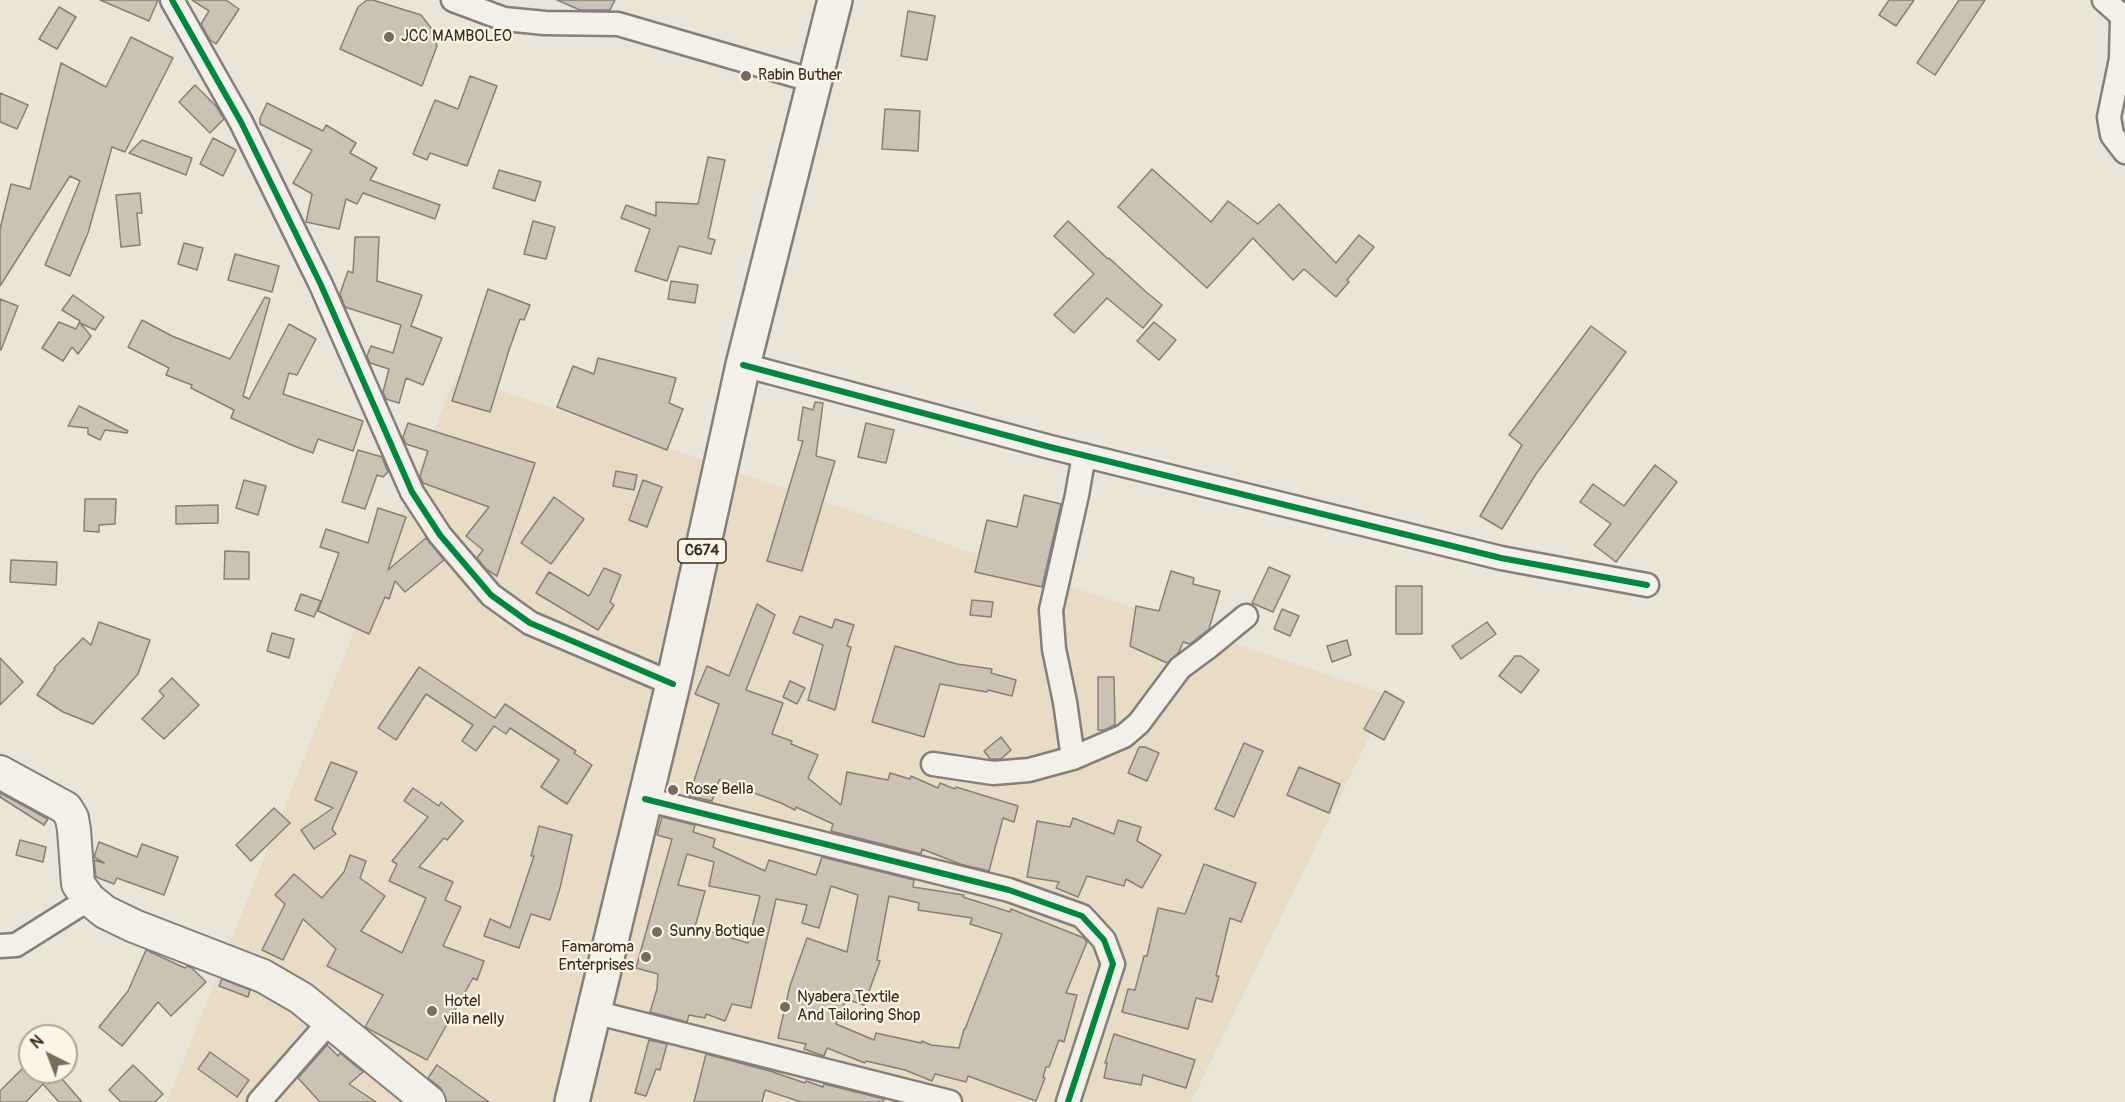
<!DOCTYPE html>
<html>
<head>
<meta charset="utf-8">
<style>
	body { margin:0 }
	#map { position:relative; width:2125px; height:1102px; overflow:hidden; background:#eae4d9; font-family:Pangolin,sans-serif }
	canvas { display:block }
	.north { position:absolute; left:18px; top:1024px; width:60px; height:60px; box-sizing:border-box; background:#fcf5e5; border:2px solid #afa495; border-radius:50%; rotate:318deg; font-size:16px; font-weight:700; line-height:24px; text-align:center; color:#3b2a1e }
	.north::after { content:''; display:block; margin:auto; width:21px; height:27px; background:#786b5f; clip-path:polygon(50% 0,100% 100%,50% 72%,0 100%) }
</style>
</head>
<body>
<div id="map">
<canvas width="2125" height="1102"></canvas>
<div class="north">N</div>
</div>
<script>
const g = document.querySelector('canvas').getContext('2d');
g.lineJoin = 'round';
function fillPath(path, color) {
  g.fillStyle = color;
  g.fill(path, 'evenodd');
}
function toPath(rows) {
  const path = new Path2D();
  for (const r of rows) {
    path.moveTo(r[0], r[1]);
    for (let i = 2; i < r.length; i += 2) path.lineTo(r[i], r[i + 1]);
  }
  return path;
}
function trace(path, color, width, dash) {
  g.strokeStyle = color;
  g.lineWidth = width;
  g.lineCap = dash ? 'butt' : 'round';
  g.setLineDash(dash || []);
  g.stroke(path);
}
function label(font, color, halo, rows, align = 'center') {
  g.font = font + ' Pangolin,sans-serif';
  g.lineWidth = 4.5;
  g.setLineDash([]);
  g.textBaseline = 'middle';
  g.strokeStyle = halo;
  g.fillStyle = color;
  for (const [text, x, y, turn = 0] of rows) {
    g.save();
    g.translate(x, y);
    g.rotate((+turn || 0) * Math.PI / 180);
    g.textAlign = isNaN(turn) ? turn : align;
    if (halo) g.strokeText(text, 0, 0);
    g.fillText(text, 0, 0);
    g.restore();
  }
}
const built = toPath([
	[456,375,1389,696,1191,1102,167,1102]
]);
const building = toPath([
	[100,0,158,0,149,21,100,0],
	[192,0,226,0,239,9,216,44,210,40,201,24,209,11,192,0],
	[367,0,373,0,421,15,431,28,437,46,422,86,340,49,358,7,367,0],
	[557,0,615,0,610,10,580,10,557,0],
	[1889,0,1914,0,1896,26,1879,15,1889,0],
	[1959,0,1985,0,1935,75,1917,63,1959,0],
	[59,7,76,17,57,49,39,39,59,7],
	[908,11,935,16,927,60,901,56,908,11],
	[131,37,173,58,125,152,112,147,88,233,70,276,45,265,80,181,70,176,0,286,0,229,11,184,30,189,61,63,106,87,131,37],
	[470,76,497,86,467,166,430,153,427,160,413,154,435,100,458,109,470,76],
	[195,85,216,106,224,119,210,133,179,102,195,85],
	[0,93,28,105,17,129,0,122,0,93],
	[267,103,323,131,326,125,356,143,350,153,377,168,370,180,440,205,435,219,363,193,357,204,346,199,339,229,306,222,312,194,293,183,312,150,260,124,260,118,267,103],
	[885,109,920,111,918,151,882,149,885,109],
	[213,138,236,150,223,176,200,164,213,138],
	[142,140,192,158,186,175,129,153,142,140],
	[708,157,725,160,708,238,715,240,711,254,679,246,667,281,635,271,650,229,621,218,626,205,656,216,656,202,698,204,708,157],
	[1152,169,1211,222,1228,201,1258,224,1279,204,1336,263,1359,235,1374,247,1347,280,1349,282,1336,297,1304,269,1293,280,1253,238,1207,288,1118,207,1152,169],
	[499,170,541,182,535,201,493,188,499,170],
	[140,193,142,213,137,213,140,245,121,247,116,195,140,193],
	[533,221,555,227,546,259,524,254,533,221],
	[1068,221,1108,259,1109,258,1145,291,1162,305,1143,328,1107,298,1074,333,1054,315,1094,274,1054,236,1068,221],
	[355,237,379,237,377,281,422,295,411,326,442,338,423,385,406,378,399,403,386,399,383,392,389,369,370,363,367,356,371,346,393,353,401,325,345,307,340,294,348,271,353,273,355,237],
	[184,243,203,248,197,270,178,264,184,243],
	[235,254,279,266,272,292,228,280,235,254],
	[671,281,698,285,695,303,668,299,671,281],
	[488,289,530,305,524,320,520,319,509,350,490,412,452,401,488,289],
	[73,295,104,317,95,330,80,323,91,336,78,354,72,347,63,361,42,348,59,322,76,329,80,321,62,310,73,295],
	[265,297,270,299,243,396,249,399,289,324,316,339,297,375,289,373,283,394,363,421,353,451,318,439,313,453,294,446,231,418,234,410,191,388,192,385,166,375,169,368,128,347,142,320,172,336,230,359,265,297],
	[0,299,18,306,1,350,0,350,0,299],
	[1154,322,1176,340,1159,360,1137,341,1154,322],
	[1591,326,1626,352,1536,474,1502,529,1480,516,1522,445,1509,435,1591,326],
	[598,358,676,378,669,403,683,409,667,450,557,407,573,366,594,374,598,358],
	[815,402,823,403,816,456,835,461,802,571,767,561,803,441,798,440,803,407,813,410,815,402],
	[79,406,128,431,127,433,105,430,100,440,88,434,88,428,68,426,79,406],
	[408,423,535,463,497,576,486,569,477,558,483,550,466,536,489,507,423,483,420,476,428,451,406,444,403,437,408,423],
	[866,423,894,430,886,463,858,457,866,423],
	[358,450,382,457,388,472,383,477,377,475,365,509,342,502,358,450],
	[1655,465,1677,482,1616,562,1594,545,1611,524,1580,502,1593,484,1624,506,1655,465],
	[616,471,637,475,634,490,613,486,616,471],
	[244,480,266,486,258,515,236,508,244,480],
	[643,480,662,487,647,527,629,520,643,480],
	[1024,495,1061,504,1042,587,975,572,987,520,1017,527,1024,495],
	[554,497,584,519,551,564,521,543,554,497],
	[85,499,116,499,115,524,99,525,99,532,84,531,85,499],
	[218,505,218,523,176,524,176,506,218,505],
	[378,508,406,517,388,570,426,538,444,560,405,592,395,581,389,599,385,597,369,634,318,611,339,553,320,547,326,529,368,543,378,508],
	[225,551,249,552,249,579,224,579,225,551],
	[11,560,57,562,56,585,10,582,11,560],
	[1269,567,1290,576,1273,612,1252,603,1269,567],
	[604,568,621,575,610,602,614,605,598,630,536,593,549,572,589,596,604,568],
	[1171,571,1194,578,1193,584,1220,591,1209,629,1190,644,1183,642,1179,652,1167,663,1130,646,1136,606,1159,611,1171,571],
	[1396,586,1422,586,1422,634,1396,634,1396,586],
	[301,594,321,601,314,617,295,610,301,594],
	[972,600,993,602,991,617,970,615,972,600],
	[757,604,775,615,746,690,783,703,772,734,792,741,791,744,818,755,808,778,841,805,847,772,888,780,890,773,910,779,911,776,938,788,940,783,955,789,956,787,1018,806,1014,822,1003,818,989,871,960,864,922,849,921,854,831,831,833,824,796,807,795,810,781,803,719,780,712,801,689,796,719,704,695,694,707,666,729,676,757,604],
	[1282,609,1299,616,1290,636,1274,629,1282,609],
	[800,616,832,628,835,619,854,625,847,646,851,647,835,710,808,700,823,645,793,633,800,616],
	[99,622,150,640,138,674,93,724,63,712,37,695,55,669,54,668,83,638,91,645,99,622],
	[1487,622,1496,634,1461,659,1452,646,1487,622],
	[272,633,294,639,289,658,267,651,272,633],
	[1347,640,1351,655,1332,662,1327,646,1347,640],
	[895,646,957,664,992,669,991,673,1016,680,1012,696,988,690,987,692,940,684,924,737,872,722,895,646],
	[1515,656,1521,656,1539,670,1521,693,1499,676,1515,656],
	[0,658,23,682,0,705,0,658],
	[419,667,495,718,505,704,576,751,574,753,592,765,567,804,541,787,559,760,510,728,506,734,494,726,476,751,462,741,473,725,426,694,396,740,378,728,419,667],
	[1098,677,1114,677,1115,725,1104,730,1098,730,1098,677],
	[172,678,199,705,164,739,142,719,164,696,159,691,172,678],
	[790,681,805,688,797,704,783,697,790,681],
	[1385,691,1404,702,1384,740,1364,729,1385,691],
	[1001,737,1011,750,1001,759,990,759,984,751,1001,737],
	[1244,743,1263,751,1234,817,1215,809,1244,743],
	[1139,747,1145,747,1159,753,1147,781,1128,773,1139,747],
	[331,762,357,772,332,829,336,834,314,849,301,830,333,808,315,800,331,762],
	[1299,767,1340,784,1329,813,1287,795,1299,767],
	[413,788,439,806,441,802,463,821,447,840,444,838,419,867,453,882,445,900,461,907,443,946,484,961,477,980,473,978,427,1060,365,1027,383,995,327,966,336,949,303,919,283,960,262,950,285,904,275,895,294,874,322,898,344,872,350,855,366,861,360,878,385,896,361,931,402,953,426,898,389,881,397,864,392,861,428,817,404,801,413,788],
	[0,793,48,819,44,825,0,797,0,793],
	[274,808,290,823,251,861,236,845,274,808],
	[662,817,695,825,693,832,715,839,713,847,765,871,769,860,816,875,822,857,914,880,913,887,964,895,963,897,1010,912,1011,909,1084,938,1087,942,1066,993,1077,995,1064,1042,1059,1040,1049,1067,1046,1067,1043,1077,1045,1078,1036,1101,968,1076,966,1082,935,1074,932,1081,905,1070,866,1061,865,1063,827,1048,824,1056,804,1049,806,1044,778,1038,790,986,807,938,847,952,858,895,831,886,819,928,802,923,807,905,776,899,751,1008,732,1004,725,1021,706,1014,705,1018,689,1015,687,1022,650,1012,657,989,658,974,636,968,672,839,657,835,662,817],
	[687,854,714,862,709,886,760,896,748,943,695,927,705,891,678,885,687,854],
	[889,896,919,903,918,910,972,918,970,924,1002,934,965,1029,964,1029,959,1048,931,1045,922,1041,921,1043,876,1033,874,1040,836,1024,846,999,864,1005,880,961,877,960,889,896],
	[1073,818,1114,834,1118,820,1141,827,1137,841,1161,855,1142,888,1126,879,1124,886,1087,876,1078,897,1056,888,1059,882,1027,877,1037,821,1070,827,1073,818],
	[539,826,572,835,560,888,550,920,531,914,519,948,484,936,490,919,510,928,534,856,531,856,539,826],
	[20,840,46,847,43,862,16,855,20,840],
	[99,842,137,857,142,844,178,857,164,895,117,878,114,884,96,877,94,860,104,863,94,857,99,842],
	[1204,864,1256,883,1241,922,1230,918,1216,976,1219,976,1212,1002,1196,998,1188,1029,1122,1012,1128,989,1135,990,1144,956,1147,956,1158,908,1185,914,1204,864],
	[146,950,185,968,187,966,192,968,206,982,171,1016,158,1002,122,1046,99,1027,128,991,146,950],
	[222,979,250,990,248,997,219,986,222,979],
	[1114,1034,1195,1060,1186,1088,1143,1075,1141,1085,1104,1078,1107,1063,1105,1063,1114,1034],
	[649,1040,667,1044,660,1070,656,1069,646,1096,635,1093,649,1040],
	[327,1045,338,1056,340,1053,363,1072,349,1084,376,1102,320,1102,298,1078,327,1045],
	[210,1052,249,1080,237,1097,198,1069,210,1052],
	[706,1054,770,1071,805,1083,806,1081,823,1087,824,1084,884,1099,883,1102,801,1102,765,1090,762,1102,694,1102,706,1054],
	[30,1061,30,1072,56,1072,82,1102,59,1102,43,1084,26,1102,0,1102,0,1091,30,1061],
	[133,1065,163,1094,155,1102,121,1102,109,1090,133,1065],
	[437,1065,489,1102,447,1102,441,1088,428,1078,437,1065]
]);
const street = toPath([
	[172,0,241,122,321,285,412,492,440,535,491,595,530,623,673,684],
	[453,0,504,19,545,23,618,24,814,81],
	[2104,0,2122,16,2125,14],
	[2122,16,2121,59,2109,117,2112,135,2125,152],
	[743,365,1050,447,1501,558,1647,585],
	[1073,758,1065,702,1054,649,1051,610,1077,495,1084,455],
	[933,764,993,773,1029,770,1073,758,1124,736,1139,723,1180,668,1207,648,1246,616],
	[645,799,1009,890,1082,916,1104,940,1113,964,1068,1102],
	[0,946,16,945,89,899],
	[594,1012,950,1102],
	[259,1102,331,1020]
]);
const secondary = toPath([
	[0,772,66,808,72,818,74,830,78,884,89,899,105,912,134,926,263,976,301,998,429,1102]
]);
const primary = toPath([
	[572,1102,673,684,743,365,835,0]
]);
const cycleway = toPath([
	[172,0,241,122,321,285,412,492,440,535,491,595,530,623,673,684],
	[743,365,1050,447,1501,558,1647,585],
	[645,799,1009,890,1082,916,1104,940,1113,964,1068,1102]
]);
const markers = [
	[389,37,6,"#786b5f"],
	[746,76,6,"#786b5f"],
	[673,790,6,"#786b5f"],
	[657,932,6,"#786b5f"],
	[646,957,6,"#786b5f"],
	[785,1007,6,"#786b5f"],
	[432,1011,6,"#786b5f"]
];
const shields = [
	[702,551,48]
];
const shieldNames = [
	["C674",702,551]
];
const poiNames = [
	["JCC MAMBOLEO",401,37],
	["Rabin Buther",758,76],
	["Rose Bella",685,790],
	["Sunny Botique",669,932],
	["Famaroma",634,948,"right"],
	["Enterprises",634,966,"right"],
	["Nyabera Textile",797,998],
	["And Tailoring Shop",797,1016],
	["Hotel",444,1002],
	["villa nelly",444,1020]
];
fillPath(built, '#e8dcc7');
fillPath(building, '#cbc2b5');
trace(building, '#857f77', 1.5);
trace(street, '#857f77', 27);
trace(secondary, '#857f77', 36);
trace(primary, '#857f77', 38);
trace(street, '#f3f0e9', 22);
trace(secondary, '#f3f0e9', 32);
trace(primary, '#f3f0e9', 33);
trace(cycleway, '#00873e', 6);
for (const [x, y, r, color] of markers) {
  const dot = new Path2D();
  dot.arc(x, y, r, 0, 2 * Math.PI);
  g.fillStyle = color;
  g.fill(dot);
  trace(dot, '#fcf5e5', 2);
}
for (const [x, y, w] of shields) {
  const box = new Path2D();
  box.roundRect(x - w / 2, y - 12, w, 24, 4.5);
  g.fillStyle = '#fcf5e5';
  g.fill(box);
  trace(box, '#3b2a1e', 1.5);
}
label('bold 15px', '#3b2a1e', null, shieldNames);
label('16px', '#3b2a1e', '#fcf5e5', poiNames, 'left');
</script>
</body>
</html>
